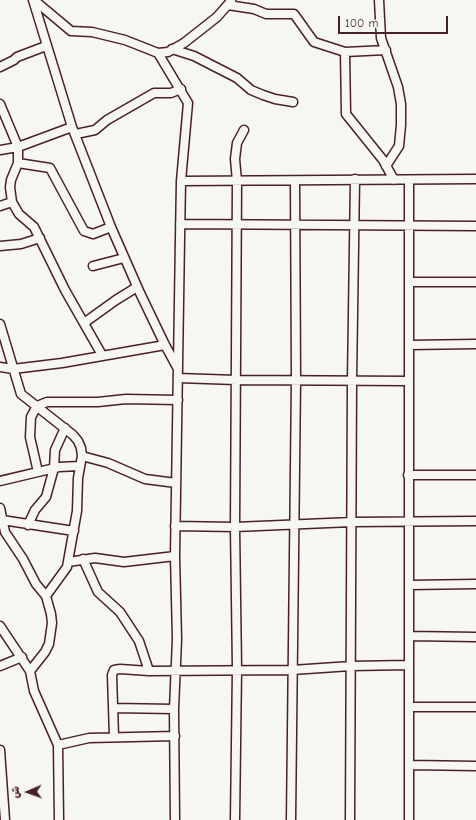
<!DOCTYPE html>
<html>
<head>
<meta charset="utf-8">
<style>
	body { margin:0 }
	#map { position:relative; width:476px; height:820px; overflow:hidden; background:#f6f6f2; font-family:"Comic Neue","Playpen Sans Arabic",sans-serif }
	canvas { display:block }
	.north { position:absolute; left:8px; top:772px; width:40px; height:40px; -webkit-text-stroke:3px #f6f6f2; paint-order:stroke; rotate:268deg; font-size:11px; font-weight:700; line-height:16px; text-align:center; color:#4a1f2b }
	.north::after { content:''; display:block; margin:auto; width:14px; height:18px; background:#4a1f2b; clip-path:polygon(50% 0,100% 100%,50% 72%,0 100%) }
	.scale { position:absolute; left:338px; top:16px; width:110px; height:18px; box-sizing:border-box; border:2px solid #4a1f2b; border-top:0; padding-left:5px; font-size:12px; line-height:14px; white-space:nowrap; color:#4a1f2b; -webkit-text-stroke:3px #f6f6f2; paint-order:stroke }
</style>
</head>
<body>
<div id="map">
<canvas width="476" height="820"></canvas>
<div class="north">ش</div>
<div class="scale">100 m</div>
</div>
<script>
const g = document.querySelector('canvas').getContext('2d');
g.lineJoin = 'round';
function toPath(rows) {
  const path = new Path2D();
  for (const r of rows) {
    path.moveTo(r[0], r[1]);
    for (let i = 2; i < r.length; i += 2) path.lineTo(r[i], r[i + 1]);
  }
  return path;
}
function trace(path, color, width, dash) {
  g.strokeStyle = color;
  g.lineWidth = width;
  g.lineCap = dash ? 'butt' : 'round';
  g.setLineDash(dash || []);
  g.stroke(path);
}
const minor = toPath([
	[33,0,72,127,111,227,140,293,165,345,177,367],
	[34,0,71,31,92,32,125,40,158,53,188,103,181,181,180,238,175,556,177,639,174,709,175,820],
	[379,0,381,38,398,87,401,104,401,125,399,146,386,166],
	[228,5,254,9,266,14,294,14,314,42,345,52,386,50],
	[172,49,194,56,237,78,251,90,263,95,275,99,293,102],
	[345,52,346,114,383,160,394,180],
	[158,53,168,52,184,43,217,17,231,1],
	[0,67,14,60,17,57,46,46],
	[0,104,18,147,18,163,11,180,10,187,12,202,19,214,34,227,65,290,102,355],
	[76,134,95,130,107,120,154,93,171,93,181,89],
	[0,150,18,147,72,127],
	[18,163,50,168,84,231,93,234,111,227],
	[181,181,476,179],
	[409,181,409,820],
	[0,206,12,202],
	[180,224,476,226],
	[0,246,21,244,40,238],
	[93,266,124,258],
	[410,282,476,282],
	[84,323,116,300,137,287],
	[0,324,21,394,73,435,78,441,81,448,82,456,78,478,77,511,67,567,46,596],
	[409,345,476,344],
	[0,367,13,369,62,363,165,345],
	[178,378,236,380,409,381],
	[82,456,108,463,145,479,176,483],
	[38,472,30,437,31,417,37,406,47,402,98,402,126,399,178,400],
	[408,475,476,475],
	[0,481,59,467,79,466],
	[0,508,5,532,23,559,36,584,46,596,51,614,52,623,49,644,45,652,30,671],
	[2,520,74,531],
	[28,525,35,510,46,497,54,468,55,450,65,428],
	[175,526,235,527,352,522,476,521],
	[83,559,98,592,120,612,139,641,149,671],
	[68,562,95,558,124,562,175,556],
	[409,585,476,584],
	[0,626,30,671,34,691,58,745,59,820],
	[409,636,476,637],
	[0,666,22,657],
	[409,707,476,707],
	[113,708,174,709],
	[114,737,112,675,114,670,120,669,149,671,292,670,351,666,408,665],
	[58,745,89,738,175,736],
	[0,750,5,820],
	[409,765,476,766],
	[235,820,237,669,235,527,237,181,235,159,237,143,244,130],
	[291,820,296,380,295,181],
	[350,820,352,381,355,179]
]);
trace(minor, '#4a1f2b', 11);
trace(minor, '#f6f6f2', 8);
</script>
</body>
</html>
